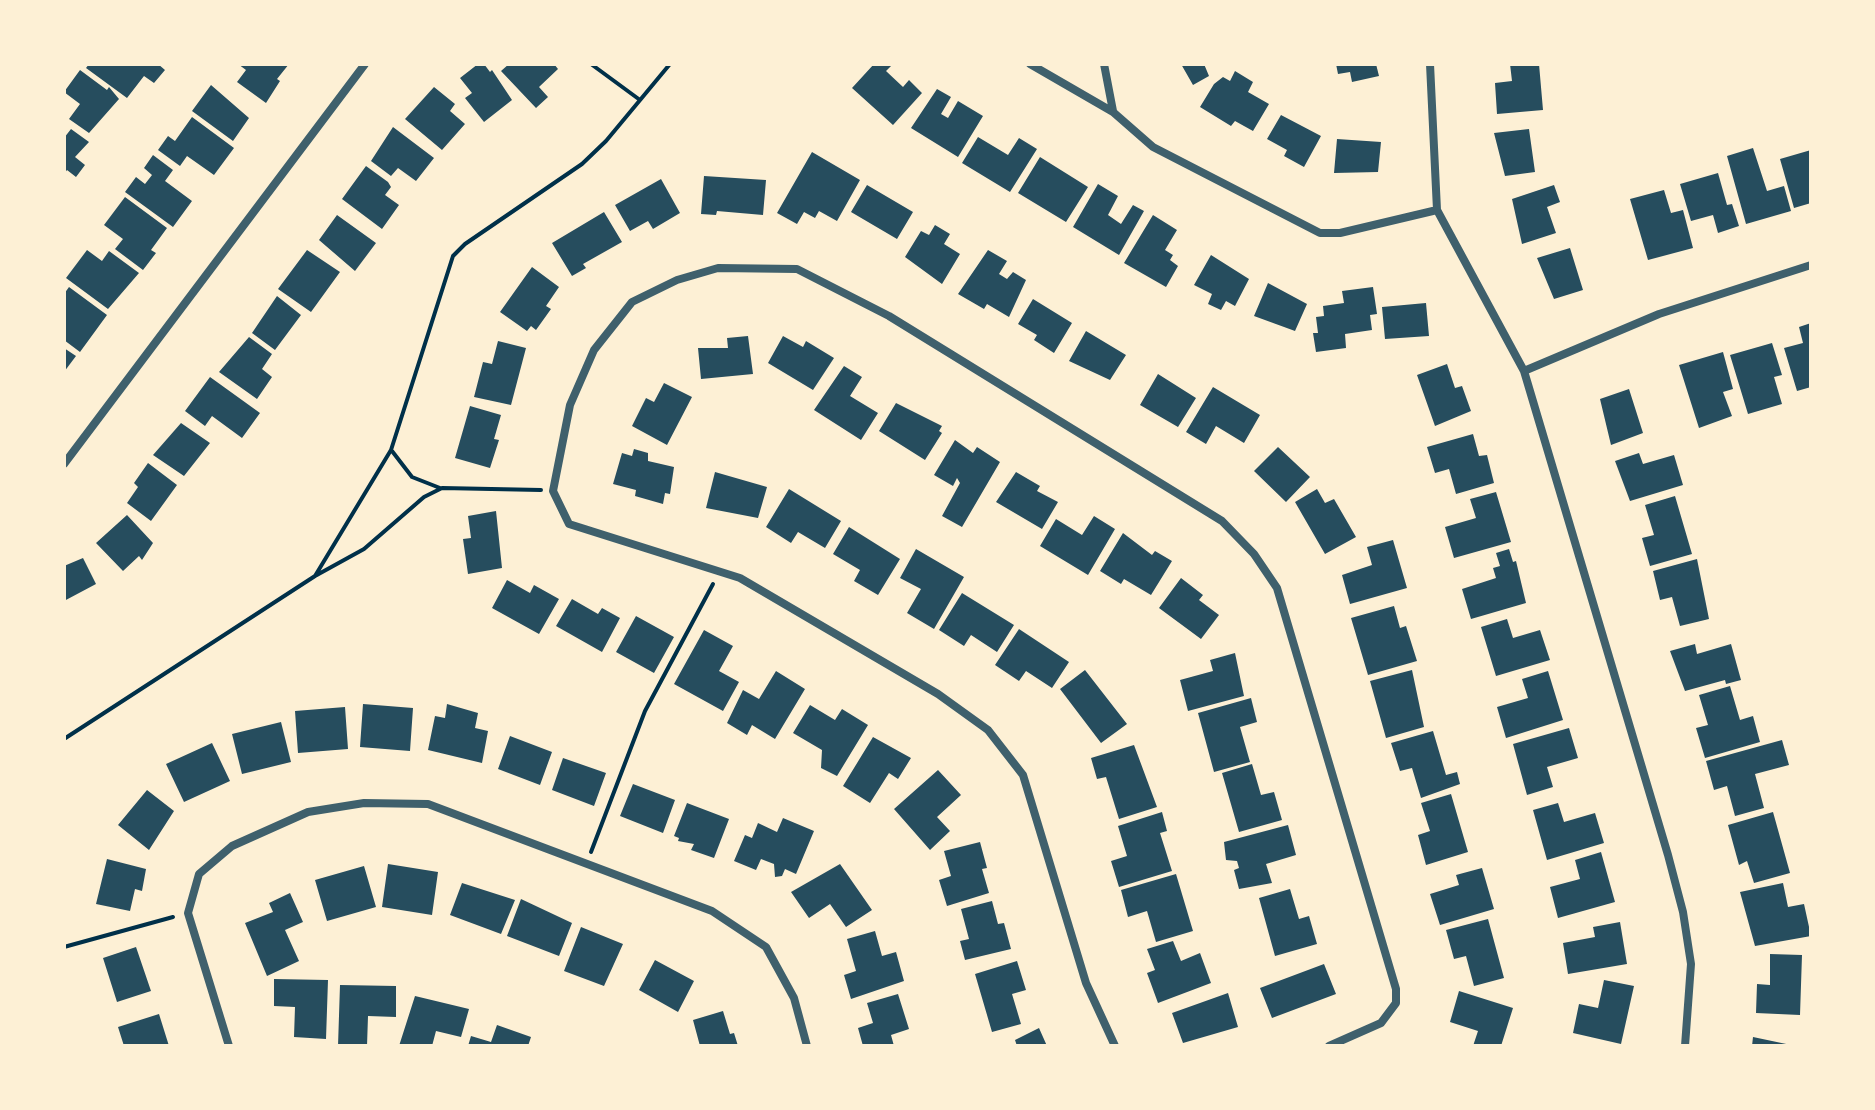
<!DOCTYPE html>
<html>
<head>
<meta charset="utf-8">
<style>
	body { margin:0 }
	#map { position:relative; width:1875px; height:1110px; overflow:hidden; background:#fdf0d5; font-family:Bitter,serif }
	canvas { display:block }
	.frame { position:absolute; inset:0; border:66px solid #fdf0d5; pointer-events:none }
</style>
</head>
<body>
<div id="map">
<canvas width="1875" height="1110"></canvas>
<div class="frame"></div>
</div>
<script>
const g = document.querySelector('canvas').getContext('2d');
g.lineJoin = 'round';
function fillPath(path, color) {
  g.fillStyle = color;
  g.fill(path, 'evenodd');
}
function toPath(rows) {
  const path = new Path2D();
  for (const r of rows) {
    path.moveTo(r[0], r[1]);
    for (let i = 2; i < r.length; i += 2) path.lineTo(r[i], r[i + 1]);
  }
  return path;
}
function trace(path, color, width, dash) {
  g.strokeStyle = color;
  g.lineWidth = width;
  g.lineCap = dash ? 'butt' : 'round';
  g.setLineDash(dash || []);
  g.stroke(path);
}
const building = toPath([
	[89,64,158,64,165,70,154,83,144,76,127,98,86,68],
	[238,64,289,64,277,79,280,81,266,103,237,82,246,70],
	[478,64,484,64,490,72,492,70,512,100,484,122,465,98,472,93,460,78],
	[509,64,554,64,558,69,539,87,548,97,536,108,501,71],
	[874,64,893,64,886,71,903,87,909,80,922,93,893,125,852,88],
	[1181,64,1204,64,1209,76,1193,85],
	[1336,64,1376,64,1379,76,1352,82,1350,72,1338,74],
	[1510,64,1539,64,1543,110,1497,114,1495,83,1512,81],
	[80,70,107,90,109,87,119,99,89,133,69,119,80,104,64,92],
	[1235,71,1253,82,1248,92,1269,104,1253,131,1235,121,1231,126,1200,107,1214,84,1223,77,1230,81],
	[211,85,249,118,233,141,192,111],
	[434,87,455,104,450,111,465,124,442,150,405,119],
	[937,89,951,97,941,114,948,118,958,101,983,116,958,157,911,128],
	[1281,115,1321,136,1304,167,1284,156,1287,150,1267,139],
	[192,117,234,148,214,175,187,156,180,166,158,150,168,136,175,141],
	[393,127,434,158,416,181,398,168,391,176,371,161],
	[71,129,89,142,75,157,85,165,76,177,67,170,64,174,64,138],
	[1529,129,1535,172,1505,176,1494,133],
	[978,137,1008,155,1019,138,1037,149,1010,192,962,163],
	[1337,139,1381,142,1378,172,1334,173],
	[1753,148,1767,191,1784,186,1791,211,1746,224,1727,156],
	[1811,150,1811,203,1794,208,1780,159],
	[812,152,860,180,837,221,819,211,815,218,804,212,797,224,777,213],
	[153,155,173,170,165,181,192,201,173,227,125,192,136,177,145,184,152,175,144,168],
	[1040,157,1088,187,1066,222,1018,193],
	[366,166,388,182,391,187,385,195,399,205,382,229,342,199],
	[1718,173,1727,205,1732,204,1739,226,1718,233,1713,215,1691,221,1680,184],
	[704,176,766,180,763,215,717,211,716,215,701,214],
	[661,179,680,213,653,229,648,221,630,231,615,205],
	[1098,184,1118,196,1108,215,1121,224,1133,205,1144,211,1119,255,1073,227],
	[867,185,913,212,897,239,851,212],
	[1554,185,1560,202,1547,207,1556,233,1522,244,1512,199],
	[1664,190,1671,213,1683,210,1693,248,1648,260,1630,199],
	[125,197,167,228,151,250,156,253,143,270,115,249,123,239,104,225],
	[604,212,622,242,583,264,586,268,572,276,552,243],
	[337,215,376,243,355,271,319,240],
	[1153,215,1177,230,1165,250,1173,255,1170,260,1178,266,1166,287,1124,263],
	[935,225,950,234,944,244,960,254,942,284,905,257,921,231,929,235],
	[1570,248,1583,290,1554,299,1537,258],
	[87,250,102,261,109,251,139,273,108,309,66,278],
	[307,250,340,272,311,312,278,289],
	[988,250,1007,261,999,274,1007,279,1013,272,1026,280,1009,317,987,304,984,309,958,294],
	[1211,255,1249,279,1235,306,1226,301,1221,310,1208,304,1212,294,1194,285],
	[532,267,559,287,546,306,551,309,536,330,531,326,527,331,500,312],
	[1268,283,1307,304,1295,331,1254,316],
	[69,287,107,315,80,352,64,340,64,294],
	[1373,287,1377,314,1370,315,1372,330,1345,334,1346,348,1316,352,1313,333,1318,333,1316,317,1324,316,1323,306,1344,303,1342,291],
	[277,296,301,315,275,350,252,333],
	[1033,299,1072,323,1054,353,1034,340,1037,335,1018,324],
	[1426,303,1429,336,1385,339,1382,307],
	[1811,323,1811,387,1797,391,1784,348,1803,343,1799,327],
	[1086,331,1126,355,1110,380,1069,361],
	[748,336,753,374,701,379,698,348,728,348,727,338],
	[783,336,803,347,806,341,834,358,813,390,768,363],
	[249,337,272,354,262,369,272,377,257,399,219,372],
	[498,341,526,348,511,405,474,397,483,362,492,364],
	[1772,343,1782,375,1774,377,1782,404,1748,414,1730,355],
	[64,348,76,356,64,372],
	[1723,352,1733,389,1723,392,1732,416,1699,428,1679,365],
	[1447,364,1455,388,1462,386,1471,411,1435,426,1417,375],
	[844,366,862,377,850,396,878,413,861,440,814,410],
	[1158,374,1196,398,1178,427,1140,405],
	[210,377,260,413,242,438,212,416,205,426,185,411],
	[664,383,692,397,667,445,632,426,646,398,654,402],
	[1213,387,1260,415,1244,443,1216,426,1206,444,1186,432],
	[1629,389,1643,433,1611,445,1600,399],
	[896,403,942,426,939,431,942,433,925,460,879,431],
	[470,406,501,415,494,439,499,440,490,468,455,458],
	[181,423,210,443,184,476,153,455],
	[1473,434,1479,456,1487,455,1494,483,1456,494,1449,469,1435,473,1427,447],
	[955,440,973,453,977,447,1000,462,962,527,942,516,960,483,957,478,953,486,934,475],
	[1278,447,1310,477,1286,502,1254,471],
	[634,449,648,453,648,461,674,467,670,494,665,493,663,504,635,496,636,490,613,484,622,453,632,456],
	[1639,453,1643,464,1674,455,1683,485,1630,501,1615,461],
	[148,463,177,485,151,521,127,503,138,487,134,483],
	[715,472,767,487,758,518,706,508],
	[1016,472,1040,486,1037,491,1058,502,1042,529,996,502],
	[789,489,841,521,825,548,798,532,791,543,766,527],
	[1317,489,1325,503,1334,499,1356,537,1325,554,1295,502],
	[1496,492,1511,542,1454,558,1445,527,1476,518,1470,499],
	[1675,496,1692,554,1650,566,1642,538,1654,535,1645,505],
	[496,511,502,568,468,574,463,539,471,538,468,516],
	[127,515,153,543,142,560,139,556,123,571,96,543],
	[1094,516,1115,529,1088,575,1040,546,1056,519,1082,535],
	[849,527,900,559,878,595,854,581,860,570,833,554],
	[1123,533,1152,555,1155,551,1172,561,1151,595,1124,579,1121,584,1100,571],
	[1393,540,1407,588,1350,604,1342,575,1372,565,1367,547],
	[916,549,964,577,934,629,907,613,921,589,900,578],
	[1509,549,1513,562,1516,561,1526,603,1471,619,1462,589,1496,578,1493,568,1500,566,1496,553],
	[83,558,96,584,64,601,64,566],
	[1697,559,1709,619,1680,626,1672,597,1660,600,1653,571],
	[1181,578,1203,595,1199,600,1219,615,1201,639,1159,608],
	[507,580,530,593,534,585,559,599,539,634,492,608],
	[962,593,1014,625,997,652,971,635,964,646,939,630],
	[572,599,598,614,602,608,620,618,602,652,556,626],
	[1394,606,1400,628,1406,626,1417,661,1368,675,1351,618],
	[636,616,674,637,654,673,616,652],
	[1507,619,1513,638,1540,630,1550,660,1496,676,1481,627],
	[1019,629,1069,662,1052,688,1026,671,1019,681,995,665],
	[704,630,733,646,719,671,739,682,723,711,674,684],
	[1695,644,1697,654,1731,644,1741,680,1726,684,1725,680,1685,691,1670,651],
	[1235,653,1244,696,1188,711,1180,680,1213,671,1210,660],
	[1085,670,1127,724,1101,743,1060,689],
	[1412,670,1424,727,1386,738,1370,681],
	[776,671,805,689,775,739,752,725,747,735,727,723,743,690,759,699],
	[1548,671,1563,720,1506,738,1497,707,1528,698,1522,679],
	[1730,686,1740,720,1753,716,1760,742,1705,758,1696,728,1708,725,1699,695],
	[1251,698,1257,722,1240,727,1250,762,1214,772,1198,713],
	[363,704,413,708,410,751,360,747],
	[447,704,478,713,475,728,488,731,482,763,428,750,435,716,445,718],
	[810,705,835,720,842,709,868,725,837,776,821,768,822,750,793,733],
	[345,707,348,749,298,753,295,711],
	[281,722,291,762,242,774,232,734],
	[1569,728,1578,758,1547,767,1553,787,1527,795,1513,744],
	[1433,731,1446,775,1457,772,1460,784,1421,798,1412,768,1400,771,1391,743],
	[510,736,552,752,540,785,498,769],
	[873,737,911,758,898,779,889,773,870,803,843,786],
	[1782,740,1789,765,1755,774,1764,808,1735,816,1727,786,1714,790,1706,761],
	[212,743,230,781,184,802,166,764],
	[1134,745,1157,807,1119,819,1106,777,1097,779,1091,758],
	[563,758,606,773,594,806,552,790],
	[1252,764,1261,795,1274,792,1282,820,1239,832,1222,773],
	[938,770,961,795,937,817,950,831,930,850,894,809],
	[633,784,675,800,663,833,620,816],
	[147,790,174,811,149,850,118,825],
	[1451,794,1468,852,1426,865,1418,835,1430,831,1421,803],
	[687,803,729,819,714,858,691,850,694,844,678,841,679,838,674,836],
	[1558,803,1564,822,1595,813,1604,843,1547,860,1533,810],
	[1162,812,1167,831,1160,833,1172,871,1119,887,1111,861,1127,856,1118,826],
	[1773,812,1790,873,1754,883,1747,861,1739,865,1728,825],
	[783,818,814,831,796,874,785,869,782,876,775,877,774,864,761,859,756,870,734,861,745,835,752,838,758,823,777,832],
	[1288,825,1296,855,1266,864,1272,883,1239,889,1234,870,1239,868,1237,861,1226,860,1224,842],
	[980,842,987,868,982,869,989,893,947,906,939,880,951,876,944,851],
	[1601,852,1615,902,1558,918,1550,887,1580,879,1575,860],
	[107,859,146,869,142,891,135,889,130,911,96,904],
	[388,864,438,872,432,915,382,907],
	[840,864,872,910,846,927,830,904,809,918,791,892],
	[364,866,376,907,327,921,315,880],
	[1482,868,1494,909,1440,925,1430,894,1459,885,1456,875],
	[1176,874,1193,931,1156,942,1147,911,1128,917,1121,890],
	[462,883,515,900,501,934,450,915],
	[1783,883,1788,907,1804,904,1811,936,1755,946,1740,892],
	[1290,889,1299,919,1309,916,1317,944,1275,956,1259,898],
	[290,893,303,922,285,930,299,961,267,976,245,923,273,912,269,903],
	[521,899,572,923,559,956,507,936],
	[992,901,998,924,1004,923,1011,949,965,960,960,941,969,939,961,909],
	[1488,919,1504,978,1474,986,1466,956,1454,959,1446,930],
	[1620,922,1627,964,1568,974,1563,943,1595,937,1593,927],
	[581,927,623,944,604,986,564,971],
	[875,931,882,956,896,952,904,981,851,999,844,975,856,971,847,939],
	[1173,941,1181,961,1200,953,1211,983,1158,1003,1147,973,1155,970,1147,949],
	[136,947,151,991,117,1002,103,958],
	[1770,954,1802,955,1800,1015,1756,1013,1757,984,1770,985],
	[655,960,694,981,678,1012,639,990],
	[1017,961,1026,990,1012,994,1021,1024,992,1032,975,974],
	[1324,964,1336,994,1272,1018,1260,988],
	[274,979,328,980,326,1039,294,1037,295,1007,274,1006],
	[1604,980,1634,986,1621,1044,1573,1033,1579,1004,1598,1008],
	[340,985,396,986,396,1017,368,1016,367,1046,338,1046],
	[1459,991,1513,1008,1501,1046,1473,1046,1478,1031,1450,1022],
	[1228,993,1238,1027,1183,1043,1172,1013],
	[898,994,909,1029,891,1035,894,1046,863,1046,858,1028,873,1023,867,1003],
	[415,996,469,1009,461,1037,436,1031,432,1046,399,1046],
	[723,1011,730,1034,734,1033,738,1046,700,1046,693,1020],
	[159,1014,169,1046,124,1046,118,1027],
	[497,1025,531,1037,528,1046,468,1046,471,1036,491,1042],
	[1039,1028,1047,1046,1017,1046,1015,1040],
	[1753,1037,1791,1045,1791,1046,1752,1046]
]);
const path = toPath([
	[591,64,640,100],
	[392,451,412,477,440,488],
	[315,576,391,450,453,256,465,244,582,164,606,141,670,64],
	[64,739,315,576,364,549,424,497,442,488,541,490],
	[591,852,645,711,713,584],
	[64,947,173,917]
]);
const minor = toPath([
	[1030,64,1113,112,1153,147,1320,233,1340,233,1437,210],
	[1104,64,1113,111],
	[1430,64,1437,210,1524,371,1668,855,1683,912,1691,964,1685,1046],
	[1524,371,1659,314,1811,265],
	[64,464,365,64],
	[229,1046,188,913,199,874,232,846,308,812,364,803,428,804,712,911,766,947,794,998,807,1046],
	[1115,1046,1086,983,1023,775,988,730,938,694,740,578,569,524,553,491,570,405,594,350,632,302,677,280,718,268,797,269,889,316,1222,521,1254,554,1277,588,1396,989,1396,1003,1381,1023,1329,1046]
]);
fillPath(building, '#264d5e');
trace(path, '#003049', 4);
trace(minor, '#3f606c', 8);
</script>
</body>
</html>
